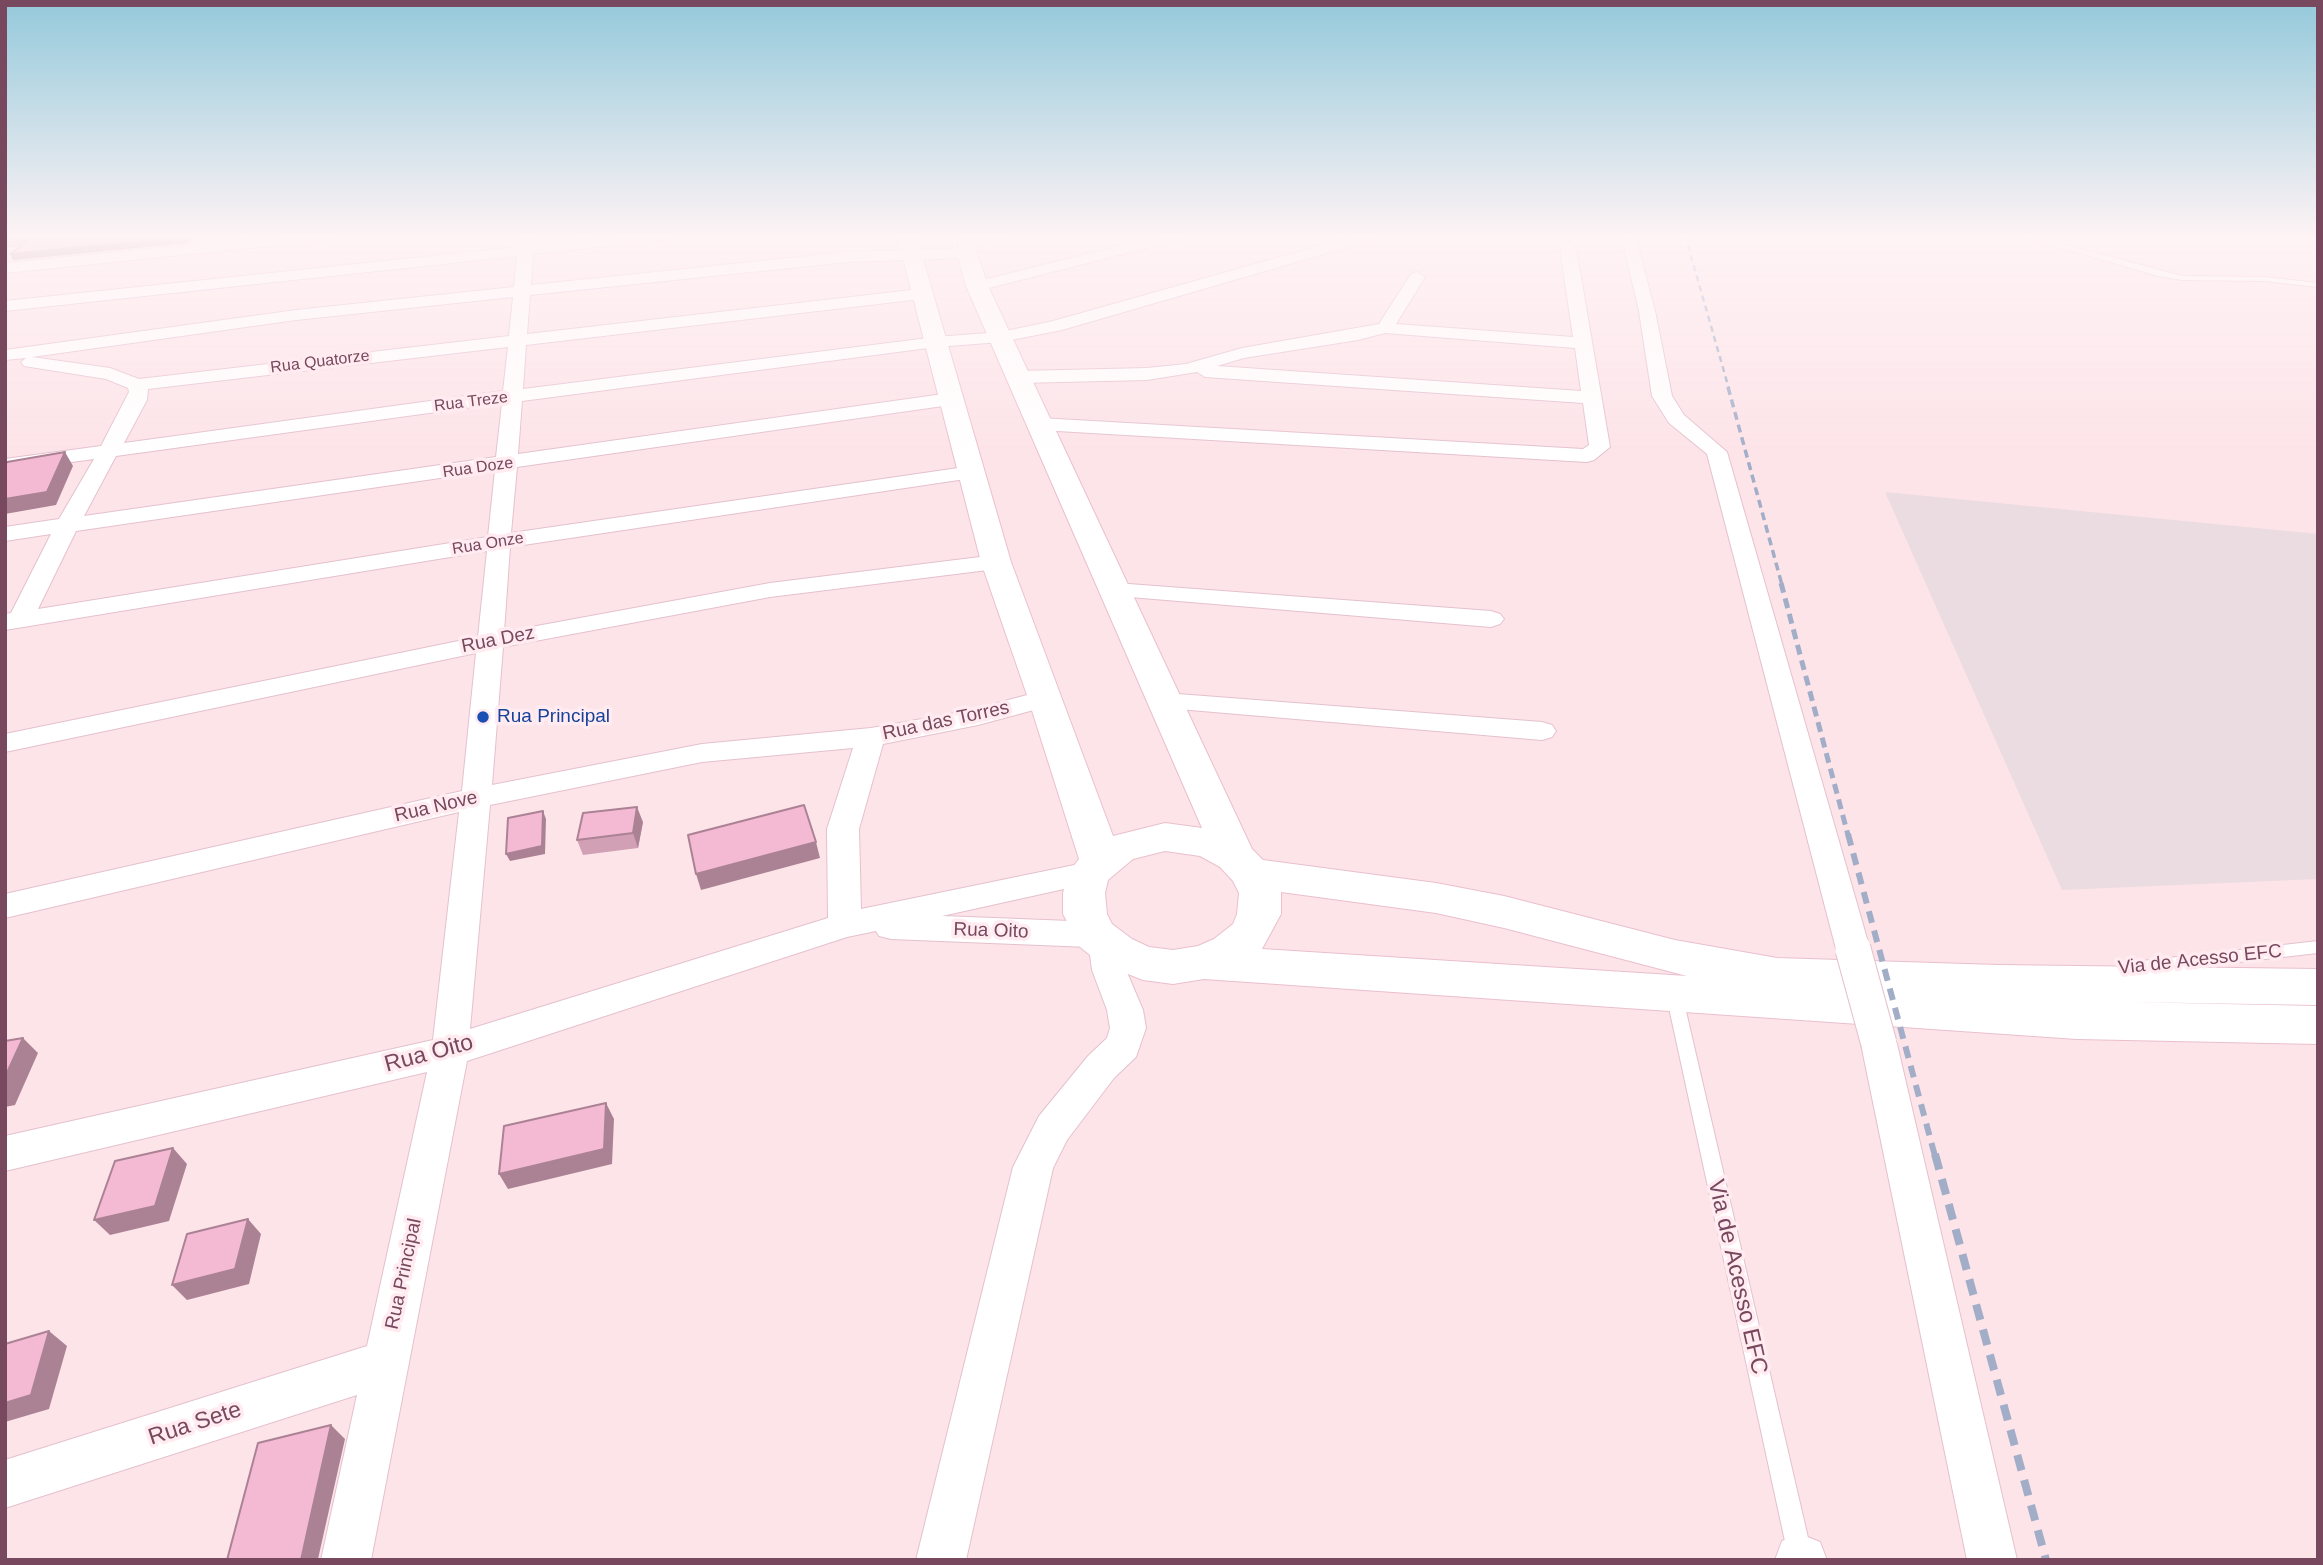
<!DOCTYPE html>
<html>
<head>
<meta charset="utf-8">
<style>
	body { margin:0 }
	#map { position:relative; width:2323px; height:1565px; overflow:hidden; background:#fde4e9; font-family:Helvetica,sans-serif }
	canvas { display:block }
	.frame { position:absolute; inset:0; border:7px solid #77485e; pointer-events:none }
</style>
</head>
<body>
<div id="map">
<canvas width="2323" height="1565"></canvas>
<div class="frame"></div>
</div>
<script>
const g = document.querySelector('canvas').getContext('2d');
g.lineJoin = 'round';
function fillPath(path, color) {
  g.fillStyle = color;
  g.fill(path, 'evenodd');
}
function toPath(rows) {
  const path = new Path2D();
  for (const r of rows) {
    path.moveTo(r[0], r[1]);
    for (let i = 2; i < r.length; i += 2) path.lineTo(r[i], r[i + 1]);
  }
  return path;
}
function trace(path, color, width, dash) {
  g.strokeStyle = color;
  g.lineWidth = width;
  g.lineCap = dash ? 'butt' : 'round';
  g.setLineDash(dash || []);
  g.stroke(path);
}
function label(font, color, halo, rows, align = 'center') {
  g.font = font + ' Helvetica,sans-serif';
  g.lineWidth = 7;
  g.setLineDash([]);
  g.textBaseline = 'middle';
  g.strokeStyle = halo;
  g.fillStyle = color;
  for (const [text, x, y, turn = 0] of rows) {
    g.save();
    g.translate(x, y);
    g.rotate((+turn || 0) * Math.PI / 180);
    g.textAlign = isNaN(turn) ? turn : align;
    if (halo) g.strokeText(text, 0, 0);
    g.fillText(text, 0, 0);
    g.restore();
  }
}
const industrial = toPath([
	[1885,492,2318,534,2318,879,2062,890]
]);
const lane = toPath([
	[2018,235,2029,235,2182,276,2264,277,2318,283,2318,287,2264,281,2182,280,2158,276,2018,235],
	[2318,941,2318,953,2124,975,2118,973,2116,969,2118,965,2124,963,2318,941],
	[1674,987,1680,989,1682,994,1812,1555,1810,1560,1790,1560,1788,1555,1666,994,1668,989,1674,987]
]);
const street = toPath([
	[5,235,13,235,5,239,5,235],
	[293,235,343,235,336,239,5,273,5,263,293,235],
	[520,235,534,235,534,245,632,235,679,235,672,239,533,254,531,285,847,252,967,248,975,253,967,258,847,262,530,295,527,334,921,289,929,294,921,299,526,345,523,389,936,337,1001,332,1053,321,1358,235,1381,235,1379,238,1062,330,1001,342,936,347,522,401,518,454,950,393,960,399,950,405,517,467,511,533,972,466,980,467,983,472,980,477,972,478,510,547,504,632,770,583,996,555,1004,557,1008,562,1004,567,996,569,770,597,503,647,492,785,702,744,871,728,967,711,1046,690,1056,692,1060,698,1056,704,978,725,883,744,859,829,861,909,1089,862,1100,865,1105,873,1100,881,942,916,1096,922,1108,926,1111,932,1118,934,1123,943,1126,970,1143,1010,1146,1028,1136,1057,1114,1078,1067,1140,1053,1168,966,1560,916,1560,1013,1167,1039,1116,1088,1056,1107,1038,1110,1028,1107,1010,1092,970,1089,947,891,939,879,936,876,931,847,937,467,1061,371,1560,321,1560,357,1395,5,1508,5,1460,367,1346,427,1072,5,1171,5,1136,433,1040,459,812,5,918,5,894,462,791,476,653,5,752,5,734,478,637,487,551,5,630,5,614,11,613,51,534,5,541,5,527,59,519,94,459,5,471,5,459,101,446,129,392,128,388,106,379,24,366,21,362,26,358,5,360,5,350,296,310,514,287,517,256,5,311,5,301,518,247,520,235],
	[513,297,509,336,139,379,110,368,32,357,296,320,513,297],
	[508,347,503,391,124,443,147,400,148,389,508,347],
	[502,403,496,457,84,516,116,456,502,403],
	[495,470,488,537,38,609,76,531,495,470],
	[853,748,827,829,828,918,470,1029,490,805,702,762,853,748],
	[974,235,1012,235,1005,239,968,245,960,240,963,237,974,235],
	[1164,235,1188,235,1186,238,977,291,969,286,971,283,1164,235],
	[1621,235,1635,235,1655,311,1672,396,1684,415,1727,452,1870,949,1865,958,1853,962,1841,958,1836,949,1707,454,1669,423,1652,396,1639,311,1621,235],
	[1568,243,1576,248,1610,447,1594,460,1587,462,1040,430,1033,428,1030,424,1033,420,1040,418,1583,449,1589,445,1583,403,1205,377,1197,372,1147,380,1019,383,1010,377,1019,371,1147,368,1186,364,1242,348,1379,324,1411,274,1417,272,1425,277,1396,324,1573,337,1560,248,1568,243],
	[1385,333,1575,348,1581,391,1217,366,1244,358,1358,340,1385,333],
	[1115,583,1491,611,1500,614,1504,619,1500,624,1491,627,1106,595,1103,590,1106,585,1115,583],
	[1165,693,1542,722,1552,725,1556,731,1552,737,1542,740,1155,707,1151,701,1155,695,1165,693],
	[1879,1029,1892,1033,1897,1044,2017,1560,1967,1560,1861,1044,1866,1033,1879,1029],
	[1800,1534,1820,1542,1827,1560,1775,1560,1782,1541,1800,1534]
]);
const secondary = toPath([
	[897,235,916,235,1011,562,1113,836,1165,823,1202,828,966,286,957,253,959,235,978,235,977,253,988,286,1252,849,1263,860,1436,883,1504,896,1675,940,1777,958,1998,965,2318,969,2318,1005,2128,1002,2318,1006,2318,1044,2077,1039,1204,979,1173,984,1143,980,1100,963,1080,947,1063,914,1063,893,1068,873,1079,859,1028,698,981,562,897,235],
	[1165,851,1200,856,1220,867,1233,881,1239,893,1237,914,1233,924,1214,939,1198,946,1173,950,1149,947,1132,939,1112,924,1107,914,1105,893,1108,880,1133,859,1165,851],
	[1281,892,1436,913,1504,928,1687,976,1262,949,1281,914,1281,892]
]);
const railFar4 = toPath([
	[1685,235,1729,389]
]);
const railFar3 = toPath([
	[1728,387,1782,585]
]);
const railFar2 = toPath([
	[1781,583,1848,835]
]);
const railFar1 = toPath([
	[1848,834,1935,1156]
]);
const rail = toPath([
	[1935,1154,2046,1560]
]);
const streetBridge = toPath([
	[1853,949,1879,1044]
]);
const wall = toPath([
	[5,239,188,243,13,260,10,254,20,247,5,248],
	[643,822,638,848,583,855,577,840]
]);
const shadedWall = toPath([
	[188,235,195,235,188,243,13,260,10,254],
	[65,452,73,466,56,505,5,514,5,499],
	[637,807,643,822,638,848,633,833],
	[543,811,546,819,545,854,510,861,506,854],
	[816,842,820,858,701,890,696,874],
	[23,1038,38,1053,15,1105,5,1107,5,1077],
	[606,1103,614,1119,612,1164,508,1189,499,1174],
	[173,1148,187,1164,169,1221,110,1235,94,1220],
	[248,1219,261,1234,249,1284,187,1300,172,1285],
	[49,1331,67,1346,49,1409,5,1422,5,1403],
	[331,1425,345,1439,318,1559,301,1560]
]);
const building = toPath([
	[11,235,188,235,186,237,10,254,28,241,5,242,5,239,11,235],
	[65,452,47,492,5,499,5,465,7,462,65,452],
	[804,805,816,842,696,874,688,835,804,805],
	[637,807,633,833,577,840,583,813,637,807],
	[543,811,542,846,506,854,508,818,543,811],
	[23,1038,5,1077,5,1041,23,1038],
	[606,1103,604,1149,499,1174,504,1126,606,1103],
	[173,1148,155,1206,94,1220,115,1161,173,1148],
	[248,1219,235,1269,172,1285,187,1234,248,1219],
	[49,1331,31,1395,5,1403,5,1344,49,1331],
	[331,1425,301,1560,227,1560,258,1443,331,1425]
]);
const markers = [
	[483,717,7,"#1a4fb4"]
];
const farStreetnames = [
	["Rua Quatorze",320,362,-7],
	["Rua Treze",471,402,-7],
	["Rua Doze",478,468,-8],
	["Rua Onze",488,544,-9]
];
const streetNames = [
	["Rua Dez",498,640,-11],
	["Rua das Torres",946,721,-12],
	["Rua Nove",436,807,-13],
	["Rua Oito",991,931,2],
	["Via de Acesso EFC",2200,960,-6],
	["Rua Principal",404,1274,-78]
];
const transitNames = [
	["Rua Principal",497,717]
];
const nearStreetnames = [
	["Rua Oito",429,1054,-15],
	["Via de Acesso EFC",1737,1277,77],
	["Rua Sete",195,1424,-18]
];
fillPath(industrial, '#ebdce1');
trace(lane, '#e4c1ce', 2);
trace(street, '#e4c1ce', 2);
trace(secondary, '#eabfce', 2);
fillPath(lane, '#fff');
fillPath(street, '#fff');
fillPath(secondary, '#fff');
trace(railFar4, '#a2adc8', 2.5, [6, 4.5]);
trace(railFar3, '#a2adc8', 3.5, [8, 5]);
trace(railFar2, '#a2adc8', 5, [10, 6]);
trace(railFar1, '#a2adc8', 6, [12, 8]);
trace(rail, '#a2adc8', 8, [16, 10]);
trace(streetBridge, '#e4c1ce', 37, []);
trace(streetBridge, '#fff', 35);
fillPath(wall, '#d2a0b5');
fillPath(shadedWall, '#ab8294');
fillPath(building, '#f4bad3');
trace(building, '#ab8294', 2);
const sky = g.createLinearGradient(0, 0, 0, 454);
sky.addColorStop(0, '#94c9db');
sky.addColorStop(0.52, '#fef3f5');
sky.addColorStop(1, '#fef3f500');
g.fillStyle = sky;
g.fillRect(0, 0, 2323, 454);
for (const [x, y, r, color] of markers) {
  const dot = new Path2D();
  dot.arc(x, y, r, 0, 2 * Math.PI);
  g.fillStyle = color;
  g.fill(dot);
  trace(dot, '#ffebf0', 2.5);
}
label('16px', '#77485e', '#ffebf0', farStreetnames);
label('19px', '#77485e', '#ffebf0', streetNames);
label('19px', '#164399', '#ffebf0', transitNames, 'left');
label('23px', '#77485e', '#ffebf0', nearStreetnames);
</script>
</body>
</html>
